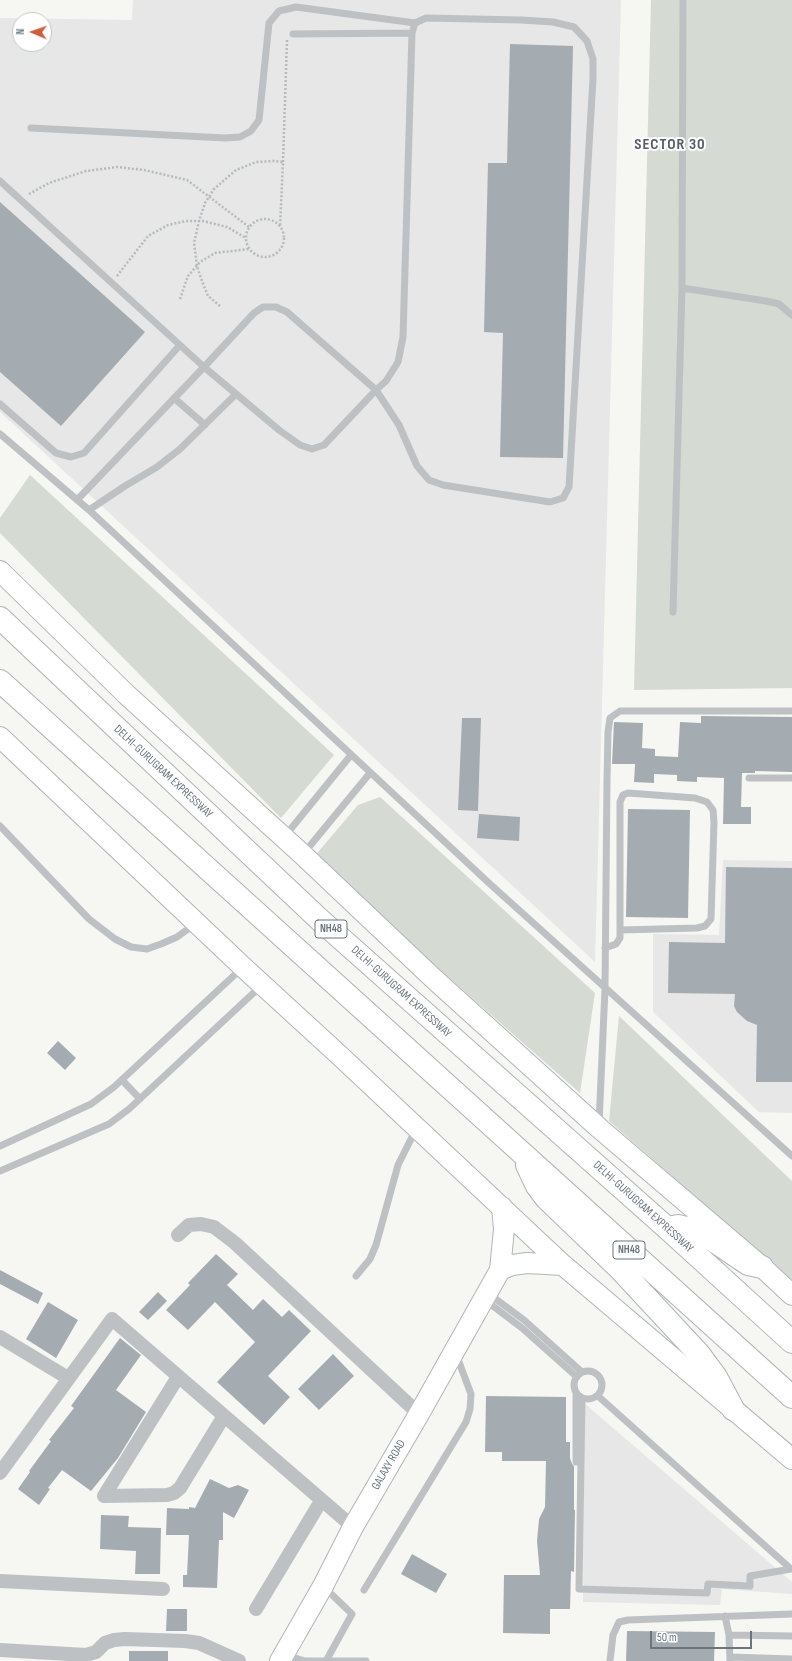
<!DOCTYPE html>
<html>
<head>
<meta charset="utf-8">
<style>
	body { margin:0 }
	#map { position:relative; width:792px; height:1661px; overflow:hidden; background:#f6f6f3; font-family:"Sofia Sans Condensed",sans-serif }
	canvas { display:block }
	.north { position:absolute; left:12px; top:12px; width:40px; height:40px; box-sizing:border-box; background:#fff; border:1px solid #c3c8cc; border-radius:50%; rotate:272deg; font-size:11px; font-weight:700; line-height:16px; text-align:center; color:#697680 }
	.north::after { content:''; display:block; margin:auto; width:14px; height:18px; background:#cd5d3b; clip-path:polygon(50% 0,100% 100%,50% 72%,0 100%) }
	.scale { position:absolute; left:650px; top:1631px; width:102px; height:18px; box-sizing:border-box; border:2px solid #697680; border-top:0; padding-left:5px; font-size:12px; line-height:14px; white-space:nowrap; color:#697680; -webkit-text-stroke:3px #fff; paint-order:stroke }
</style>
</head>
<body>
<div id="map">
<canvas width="792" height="1661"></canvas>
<div class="north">N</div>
<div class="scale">50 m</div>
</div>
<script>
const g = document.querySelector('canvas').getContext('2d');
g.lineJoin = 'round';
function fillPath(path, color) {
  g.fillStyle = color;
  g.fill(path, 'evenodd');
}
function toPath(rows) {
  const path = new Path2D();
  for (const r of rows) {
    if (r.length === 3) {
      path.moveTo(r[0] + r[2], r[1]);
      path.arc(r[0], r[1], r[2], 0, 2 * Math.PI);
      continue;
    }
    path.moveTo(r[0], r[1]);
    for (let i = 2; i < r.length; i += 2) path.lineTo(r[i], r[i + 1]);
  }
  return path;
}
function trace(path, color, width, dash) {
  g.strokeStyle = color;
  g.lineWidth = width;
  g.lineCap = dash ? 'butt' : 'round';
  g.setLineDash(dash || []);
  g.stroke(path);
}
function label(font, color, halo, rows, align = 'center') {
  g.font = font + ' "Sofia Sans Condensed",sans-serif';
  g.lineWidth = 4;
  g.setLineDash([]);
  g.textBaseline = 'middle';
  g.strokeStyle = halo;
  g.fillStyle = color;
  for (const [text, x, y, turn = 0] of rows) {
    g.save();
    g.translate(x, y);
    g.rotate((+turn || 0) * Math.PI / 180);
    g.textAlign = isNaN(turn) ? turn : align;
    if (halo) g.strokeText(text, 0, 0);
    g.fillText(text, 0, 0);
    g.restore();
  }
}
const built = toPath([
	[133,0,621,0,595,962,0,412,0,18,132,20],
	[20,20,44,20,44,44,20,44],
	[723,860,792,861,792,1113,759,1112,653,1012,653,934,719,935],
	[584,1403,792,1582,792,1594,722,1589,720,1605,583,1602]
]);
const green = toPath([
	[651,0,792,0,792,688,634,690],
	[30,475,334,755,281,818,0,533,0,518],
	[380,797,595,993,580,1093,313,858,358,805],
	[619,1016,792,1181,792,1281,609,1121]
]);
const building = toPath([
	[510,44,573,46,563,458,500,457,503,333,484,332,488,163,507,163],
	[0,202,145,332,61,426,0,372],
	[701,716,792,717,792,772,755,771,755,773,742,773,741,807,751,807,751,824,723,824,724,778,697,777,697,782,677,781,677,775,654,774,654,783,634,782,635,764,612,764,614,722,643,723,642,748,655,749,655,756,678,757,680,722,701,723],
	[462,718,481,718,478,811,458,810],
	[628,809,690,810,688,918,626,917],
	[479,814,520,817,519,841,477,838],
	[726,867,792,868,792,1082,756,1082,757,1025,747,1021,737,1012,734,1006,735,994,668,993,669,942,725,943],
	[58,1041,76,1058,65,1070,47,1053],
	[216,1254,238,1274,227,1285,253,1310,263,1299,282,1317,289,1310,311,1331,268,1376,290,1397,264,1425,217,1382,255,1342,215,1302,188,1330,166,1310,190,1285,188,1283],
	[0,1270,43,1293,38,1304,0,1284],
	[158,1292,167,1301,148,1320,139,1312],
	[48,1302,78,1320,56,1358,26,1339],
	[120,1338,141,1355,116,1390,146,1412,118,1458,91,1491,62,1470,48,1488,50,1489,39,1505,18,1489,30,1472,29,1471,51,1441,49,1440,74,1408,71,1406],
	[333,1354,354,1376,319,1410,298,1389],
	[486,1396,566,1397,566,1442,570,1442,570,1458,572,1464,574,1466,574,1510,575,1510,574,1572,571,1571,570,1609,550,1609,550,1634,503,1633,504,1575,540,1575,537,1541,539,1519,545,1507,546,1461,502,1461,502,1452,485,1452],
	[210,1479,229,1488,238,1485,249,1490,234,1518,223,1512,223,1540,219,1540,217,1588,183,1587,183,1575,187,1575,189,1535,166,1535,167,1508,189,1509,189,1507,195,1508],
	[101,1515,129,1516,128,1527,161,1528,160,1574,135,1574,136,1551,100,1549],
	[412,1554,447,1574,436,1593,401,1574],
	[167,1609,187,1609,187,1631,166,1631],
	[627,1631,715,1632,714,1661,626,1661],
	[129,1651,168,1651,168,1661,129,1661]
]);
const path = toPath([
	[283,162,287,40],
	[29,194,49,183,86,171,117,167,144,170,187,180,249,227],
	[265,238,19],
	[117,276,148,236,168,225,186,221,203,221,227,227,246,238],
	[180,299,188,276,200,262,215,253,249,249],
	[220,306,208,296,202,281,197,266,194,243,199,221,205,203,214,189,236,170,256,162,274,161,283,162,280,227]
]);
const lane = toPath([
	[293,34,412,33],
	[31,128,225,138,240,137,251,131,259,120,269,23,279,11,296,7,415,23],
	[0,181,204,367,279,430,300,445,312,449,324,445,376,390,386,381,398,362,403,337,412,33,415,23,426,18,521,20,553,22,574,27,587,41,593,59,593,78,569,487,563,498,550,502,443,485,429,480,417,466,399,425,376,390,287,312,276,307,263,307,254,313,204,367,77,500],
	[682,288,766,301,779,304,792,315],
	[174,398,205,425],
	[0,404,56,453,71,457,84,453,180,345],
	[0,434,89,510,490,884,792,1156],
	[89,510,125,486,157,467,180,449,236,394],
	[673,612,682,288,683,0],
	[749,778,792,778],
	[0,826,89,919,115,939,131,947,147,949,161,944,177,937,195,924],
	[285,836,351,755],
	[304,853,370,773],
	[605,948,616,944,620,938,620,802,623,795,628,793,695,798,707,802,713,810,714,822,711,919,705,926,697,928,620,930],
	[122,1080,140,1099],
	[599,1124,605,989,607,780,608,732,610,718,620,711,792,711],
	[0,1146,91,1104,114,1087,242,968],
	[0,1171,109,1124,129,1109,262,985],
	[356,1276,370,1259,376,1245,398,1165,416,1129],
	[489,1294,524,1320,582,1372],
	[485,1300,522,1328,577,1377],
	[588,1385,14],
	[582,1398,579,1589,707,1593,708,1584,750,1586,750,1576,791,1569,598,1396],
	[576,1462,576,1394],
	[324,1587,352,1614,326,1661],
	[364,1590,466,1422,470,1409,471,1394,456,1354],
	[725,1616,729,1635,730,1661],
	[729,1635,792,1636],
	[285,1655,305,1661,366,1661],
	[730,1657,792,1659],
	[610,1661,613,1635,619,1622,628,1620,792,1614]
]);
const street = toPath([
	[178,1235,189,1225,201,1224,214,1227,235,1243,419,1414],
	[0,1337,68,1378],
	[0,1473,112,1319,353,1527],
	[104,1496,167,1495,174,1493,180,1488,224,1416],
	[104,1496,178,1377],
	[0,1581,163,1589],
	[256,1609,321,1501],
	[0,1650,86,1655,96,1652,105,1643,114,1640,125,1639,185,1641,199,1643,239,1661]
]);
const secondary = toPath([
	[0,571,127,695,303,855,434,979,599,1128,762,1267,792,1295],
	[0,737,243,967,338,1054,563,1265,792,1459],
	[500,1270,512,1265,527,1263,563,1265],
	[280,1661,323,1586,353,1527,419,1414,500,1270,504,1229,502,1207]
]);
const highway = toPath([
	[0,618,319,919,667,1228,792,1342],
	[0,681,792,1397],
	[527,1165,537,1186,546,1198,619,1268,699,1354,716,1377,733,1409],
	[667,1228,678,1226,699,1231,748,1264,762,1267]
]);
const shields = [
	[331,929,32],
	[629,1250,32]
];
const shieldNames = [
	["NH48",331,929],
	["NH48",629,1250]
];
const streetNames = [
	["DELHI-GURUGRAM EXPRESSWAY",163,772,43],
	["DELHI-GURUGRAM EXPRESSWAY",401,992,42],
	["DELHI-GURUGRAM EXPRESSWAY",643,1207,42],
	["GALAXY ROAD",389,1465,-60]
];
const districtNames = [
	["SECTOR 30",670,145]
];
fillPath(built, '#e6e7e6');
fillPath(green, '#d5dad3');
fillPath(building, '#a5acb1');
trace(secondary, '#b0b5b8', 22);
trace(highway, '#b1b4b7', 24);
trace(path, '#b7babc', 2.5, [2, 2]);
trace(lane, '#bdc1c4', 7);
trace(street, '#bdc1c4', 14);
trace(secondary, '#fff', 20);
trace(highway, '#fff', 22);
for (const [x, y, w] of shields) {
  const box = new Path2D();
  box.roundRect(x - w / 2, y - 9, w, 18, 3);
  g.fillStyle = '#fff';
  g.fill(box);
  trace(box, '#697680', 1);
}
label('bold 11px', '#697680', null, shieldNames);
label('12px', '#697680', '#fff', streetNames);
g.letterSpacing = '1px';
label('bold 16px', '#555f66', '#fff', districtNames);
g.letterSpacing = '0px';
</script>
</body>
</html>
